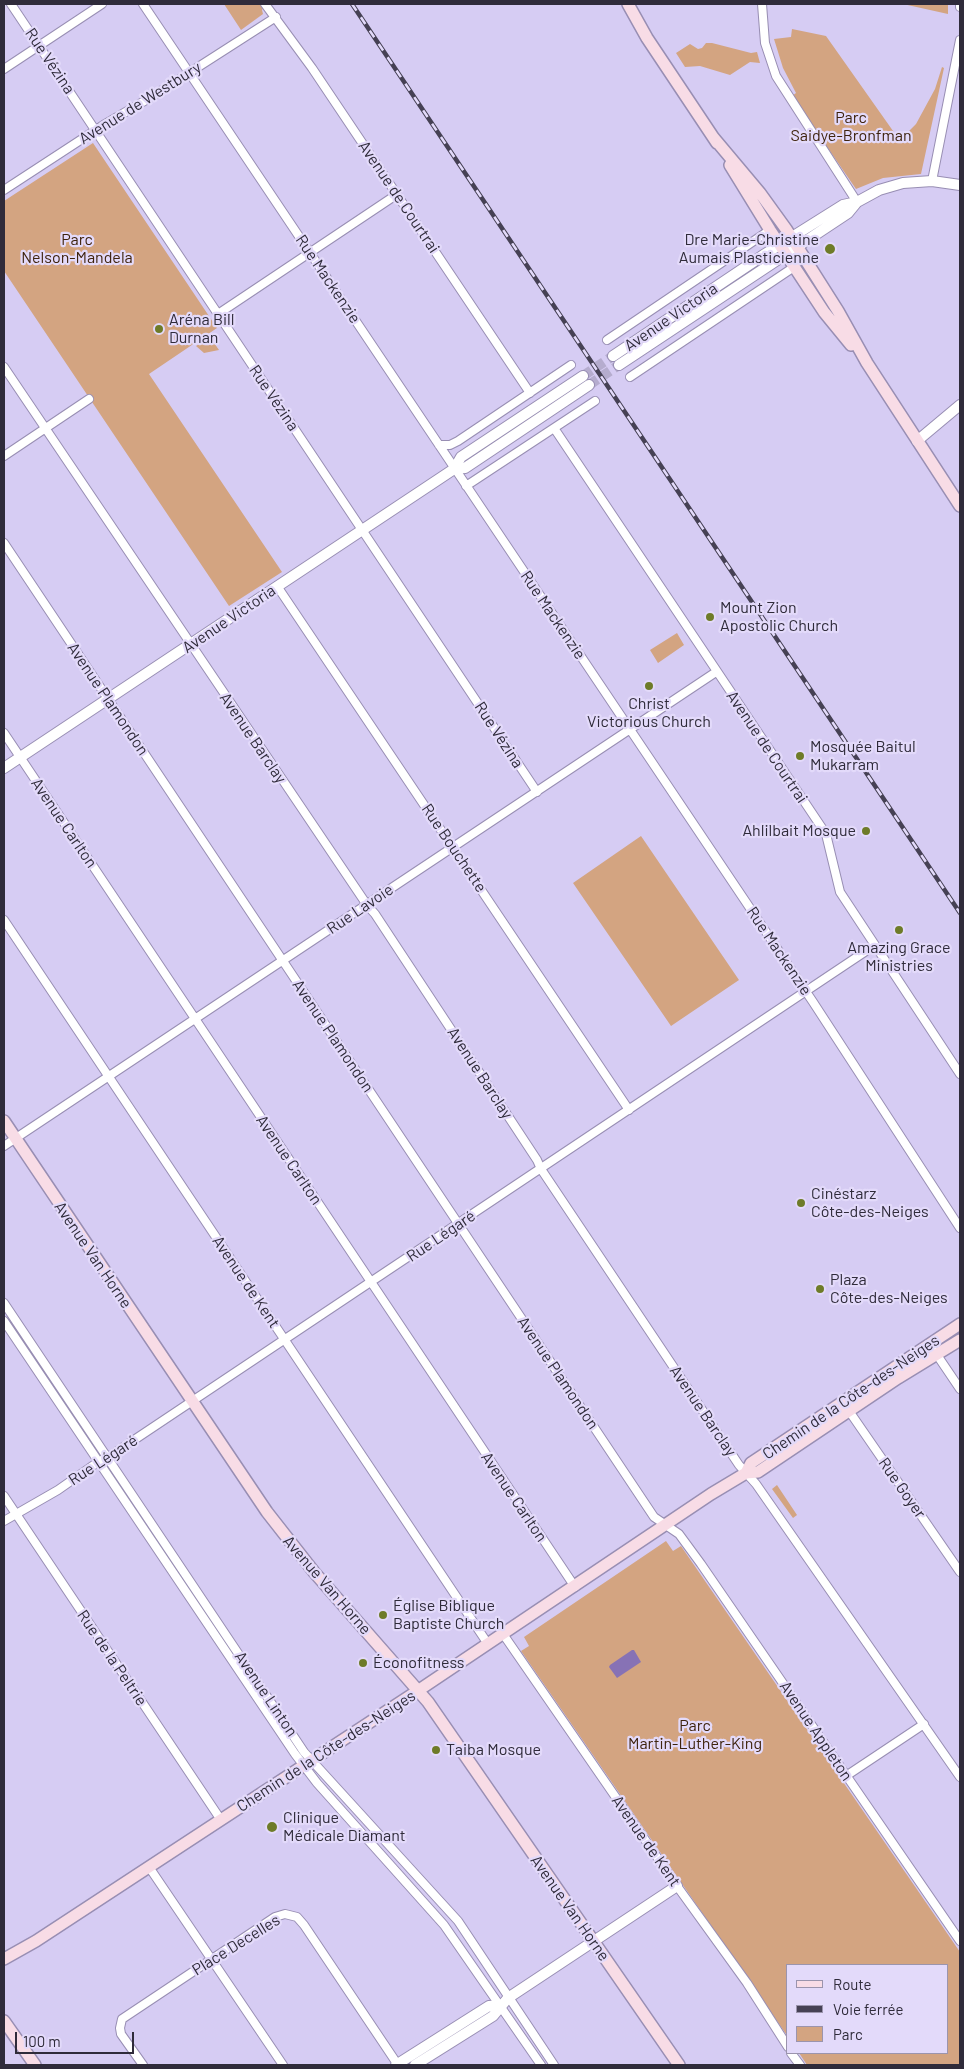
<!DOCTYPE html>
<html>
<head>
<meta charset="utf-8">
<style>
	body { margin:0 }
	#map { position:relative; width:964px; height:2069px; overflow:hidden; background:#d6ccf3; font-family:Barlow,sans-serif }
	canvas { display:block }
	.frame { position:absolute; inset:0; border:5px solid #2f2b3a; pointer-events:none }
	.legend { position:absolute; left:786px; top:1964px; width:162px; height:90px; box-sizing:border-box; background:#e3dafa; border:1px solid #9b94ad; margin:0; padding:6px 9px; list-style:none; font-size:15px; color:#2f2b3a }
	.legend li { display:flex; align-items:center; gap:10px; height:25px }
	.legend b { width:25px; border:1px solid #9b94ad }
	.scale { position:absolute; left:15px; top:2032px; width:119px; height:22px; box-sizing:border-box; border:2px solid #2f2b3a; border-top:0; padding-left:6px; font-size:15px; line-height:18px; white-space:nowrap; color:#2f2b3a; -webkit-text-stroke:4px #e3dafa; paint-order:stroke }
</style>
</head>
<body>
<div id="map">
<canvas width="964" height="2069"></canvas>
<div class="frame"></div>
<ul class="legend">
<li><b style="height:6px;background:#f8dce6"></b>Route</li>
<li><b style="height:6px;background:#464154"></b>Voie ferrée</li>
<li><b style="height:14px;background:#d3a481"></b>Parc</li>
</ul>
<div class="scale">100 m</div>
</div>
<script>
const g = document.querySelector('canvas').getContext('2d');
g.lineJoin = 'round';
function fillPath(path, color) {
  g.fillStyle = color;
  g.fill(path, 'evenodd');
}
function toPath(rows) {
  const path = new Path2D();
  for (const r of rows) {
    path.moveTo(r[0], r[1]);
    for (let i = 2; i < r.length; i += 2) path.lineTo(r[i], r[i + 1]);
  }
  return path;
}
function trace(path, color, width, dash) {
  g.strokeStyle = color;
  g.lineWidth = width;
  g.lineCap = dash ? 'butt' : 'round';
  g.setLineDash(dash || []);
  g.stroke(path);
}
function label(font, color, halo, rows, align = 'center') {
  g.font = font + ' Barlow,sans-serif';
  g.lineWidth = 4.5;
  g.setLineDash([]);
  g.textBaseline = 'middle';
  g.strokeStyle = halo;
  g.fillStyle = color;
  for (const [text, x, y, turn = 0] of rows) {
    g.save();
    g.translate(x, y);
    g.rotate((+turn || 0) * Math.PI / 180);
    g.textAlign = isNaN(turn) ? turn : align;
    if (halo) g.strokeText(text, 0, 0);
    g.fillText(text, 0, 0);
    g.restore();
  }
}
const green = toPath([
	[224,4,261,4,263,8,262,10,263,14,241,30],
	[903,4,948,4,948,14],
	[792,29,826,36,898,138,902,138,916,124,935,89,942,67,944,68,921,174,883,178,856,189,792,96,796,93,783,68,774,39,791,37],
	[706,43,712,43,751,53,757,52,760,63,750,62,730,75,700,66,685,67,676,53,690,44,698,49,702,48],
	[93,143,217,328,149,374,282,572,229,606,4,271,4,201],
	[210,337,219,350,204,353,196,346],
	[677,633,684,645,658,663,650,650],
	[641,836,739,980,671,1026,573,883],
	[777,1485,797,1515,793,1518,772,1489],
	[666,1541,673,1551,681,1546,960,1952,960,2065,807,2065,799,2053,948,2053,948,1965,788,1965,788,2037,521,1651,529,1646,524,1637]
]);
const water = toPath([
	[632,1650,634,1650,641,1662,617,1678,609,1667,610,1665]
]);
const tertiaryTunnel = toPath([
	[583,376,613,356],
	[589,385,619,365]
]);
const minor = toPath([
	[11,4,537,792],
	[143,4,813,1002,960,1228],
	[265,4,312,68,530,393],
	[762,4,765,43,776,76,857,202],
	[960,4,960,7],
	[4,69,102,4],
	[932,181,960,40],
	[4,190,105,124,153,96,276,17],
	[218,314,396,195],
	[607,340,770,230],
	[4,367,367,905,375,914,537,1160,541,1169,739,1465,756,1484,960,1777],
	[630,377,794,267],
	[554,428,826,834,840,892,960,1074],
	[439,445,450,445,458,441,571,365],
	[4,456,89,399],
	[466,486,595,401],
	[4,543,654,1517,679,1534,701,1564,960,1941],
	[277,586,629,1110],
	[4,733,575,1587],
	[4,920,488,1644],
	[4,1146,716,672],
	[4,1303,304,1752,458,1921,554,2065],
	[4,1321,295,1754,317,1783,444,1925,541,2065],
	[935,1352,960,1389],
	[847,1408,960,1572],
	[4,1496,221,1820],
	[4,1521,58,1490,98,1462,113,1454,875,945],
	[503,1634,677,1886,747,1983,788,2047],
	[846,1776,924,1724],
	[149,1867,283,2065],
	[791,2053,800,2065],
	[143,2065,121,2034,120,2028,122,2019,275,1917,285,1914,297,1917,304,1925,398,2065]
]);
const tertiary = toPath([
	[613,356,765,254,843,205,857,202,879,190,903,183,932,181,960,185],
	[619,365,848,213,857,202],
	[917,441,960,405],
	[454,469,465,468,589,385],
	[4,768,442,477,454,469,461,457,583,376],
	[396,2065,489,2006,501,2005],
	[415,2065,493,2016,508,1998,677,1886]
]);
const secondary = toPath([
	[628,4,647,38,717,143],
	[713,137,760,193,786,229,838,311,867,363,960,506],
	[730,165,770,230,824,312,851,345],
	[4,1121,267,1512,314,1572,428,1702,679,2065],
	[746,1473,751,1463,960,1324],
	[4,1959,36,1941,419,1690,711,1494,746,1473,758,1472,898,1378,960,1340],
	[4,2021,35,2065]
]);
const rail = toPath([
	[352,4,960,913]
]);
const markers = [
	[830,249,6,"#6e7b28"],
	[159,329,5,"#6e7b28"],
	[710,617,5,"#6e7b28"],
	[649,686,5,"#6e7b28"],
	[800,756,5,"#6e7b28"],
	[866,831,5,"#6e7b28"],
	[899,930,5,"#6e7b28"],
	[801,1203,5,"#6e7b28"],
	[820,1289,5,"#6e7b28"],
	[383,1615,5,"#6e7b28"],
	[363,1663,5,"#6e7b28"],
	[436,1750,5,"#6e7b28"],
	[272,1827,6,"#6e7b28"]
];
const streetNames = [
	["Rue Vézina",50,61,56],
	["Avenue de Westbury",140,103,-32],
	["Avenue de Courtrai",399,197,56],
	["Rue Mackenzie",328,279,56],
	["Avenue Victoria",671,317,-34],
	["Rue Vézina",274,398,56],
	["Rue Mackenzie",553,615,56],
	["Avenue Victoria",229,619,-34],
	["Avenue Plamondon",108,699,56],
	["Rue Vézina",499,735,57],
	["Avenue Barclay",253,738,56],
	["Avenue de Courtrai",767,747,56],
	["Avenue Carlton",64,823,56],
	["Rue Bouchette",454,848,56],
	["Rue Lavoie",360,909,-34],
	["Rue Mackenzie",779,951,56],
	["Avenue Plamondon",333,1036,56],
	["Avenue Barclay",480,1073,57],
	["Avenue Carlton",289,1160,56],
	["Rue Légaré",441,1236,-34],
	["Avenue Van Horne",93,1255,56],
	["Avenue de Kent",246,1282,56],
	["Avenue Plamondon",558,1373,56],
	["Chemin de la Côte-des-Neiges",851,1397,-34],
	["Avenue Barclay",703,1411,56],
	["Rue Légaré",103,1460,-33],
	["Rue Goyer",902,1488,55],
	["Avenue Carlton",514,1497,56],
	["Avenue Van Horne",327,1585,49],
	["Rue de la Peltrie",112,1658,56],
	["Avenue Linton",266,1694,56],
	["Avenue Appleton",816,1731,56],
	["Chemin de la Côte-des-Neiges",326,1751,-33],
	["Avenue de Kent",646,1841,55],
	["Avenue Van Horne",570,1908,55],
	["Place Decelles",236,1945,-32]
];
const parkNames = [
	["Parc",851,118],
	["Saidye-Bronfman",851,136],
	["Parc",77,240],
	["Nelson-Mandela",77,258],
	["Parc",695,1726],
	["Martin-Luther-King",695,1744]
];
const poiNames = [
	["Dre Marie-Christine",819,240,"right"],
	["Aumais Plasticienne",819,258,"right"],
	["Aréna Bill",169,320],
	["Durnan",169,338],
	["Mount Zion",720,608],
	["Apostolic Church",720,626],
	["Christ",649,704,"center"],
	["Victorious Church",649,722,"center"],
	["Mosquée Baitul",810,747],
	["Mukarram",810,765],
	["Ahlilbait Mosque",856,831,"right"],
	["Amazing Grace",899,948,"center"],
	["Ministries",899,966,"center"],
	["Cinéstarz",811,1194],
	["Côte-des-Neiges",811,1212],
	["Plaza",830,1280],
	["Côte-des-Neiges",830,1298],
	["Église Biblique",393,1606],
	["Baptiste Church",393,1624],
	["Éconofitness",373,1663],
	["Taiba Mosque",446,1750],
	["Clinique",283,1818],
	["Médicale Diamant",283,1836]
];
fillPath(green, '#d3a481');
fillPath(water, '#8772b5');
trace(tertiaryTunnel, '#b5acce', 10, [10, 5]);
trace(minor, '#988eb3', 10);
trace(tertiary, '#988eb3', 12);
trace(secondary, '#988eb3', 14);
trace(minor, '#fff', 8);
trace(tertiary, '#fff', 10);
trace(secondary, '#f8dce6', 11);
trace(rail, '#464154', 4.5);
trace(rail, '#e3dafa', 2.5, [8]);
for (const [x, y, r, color] of markers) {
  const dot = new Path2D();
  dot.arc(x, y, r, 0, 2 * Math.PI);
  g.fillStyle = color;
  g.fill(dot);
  trace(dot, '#e3dafa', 2);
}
label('16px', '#2f2b3a', '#e3dafa', streetNames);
label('16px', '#3e230d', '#e3dafa', parkNames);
label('16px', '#2f2b3a', '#e3dafa', poiNames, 'left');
</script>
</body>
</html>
